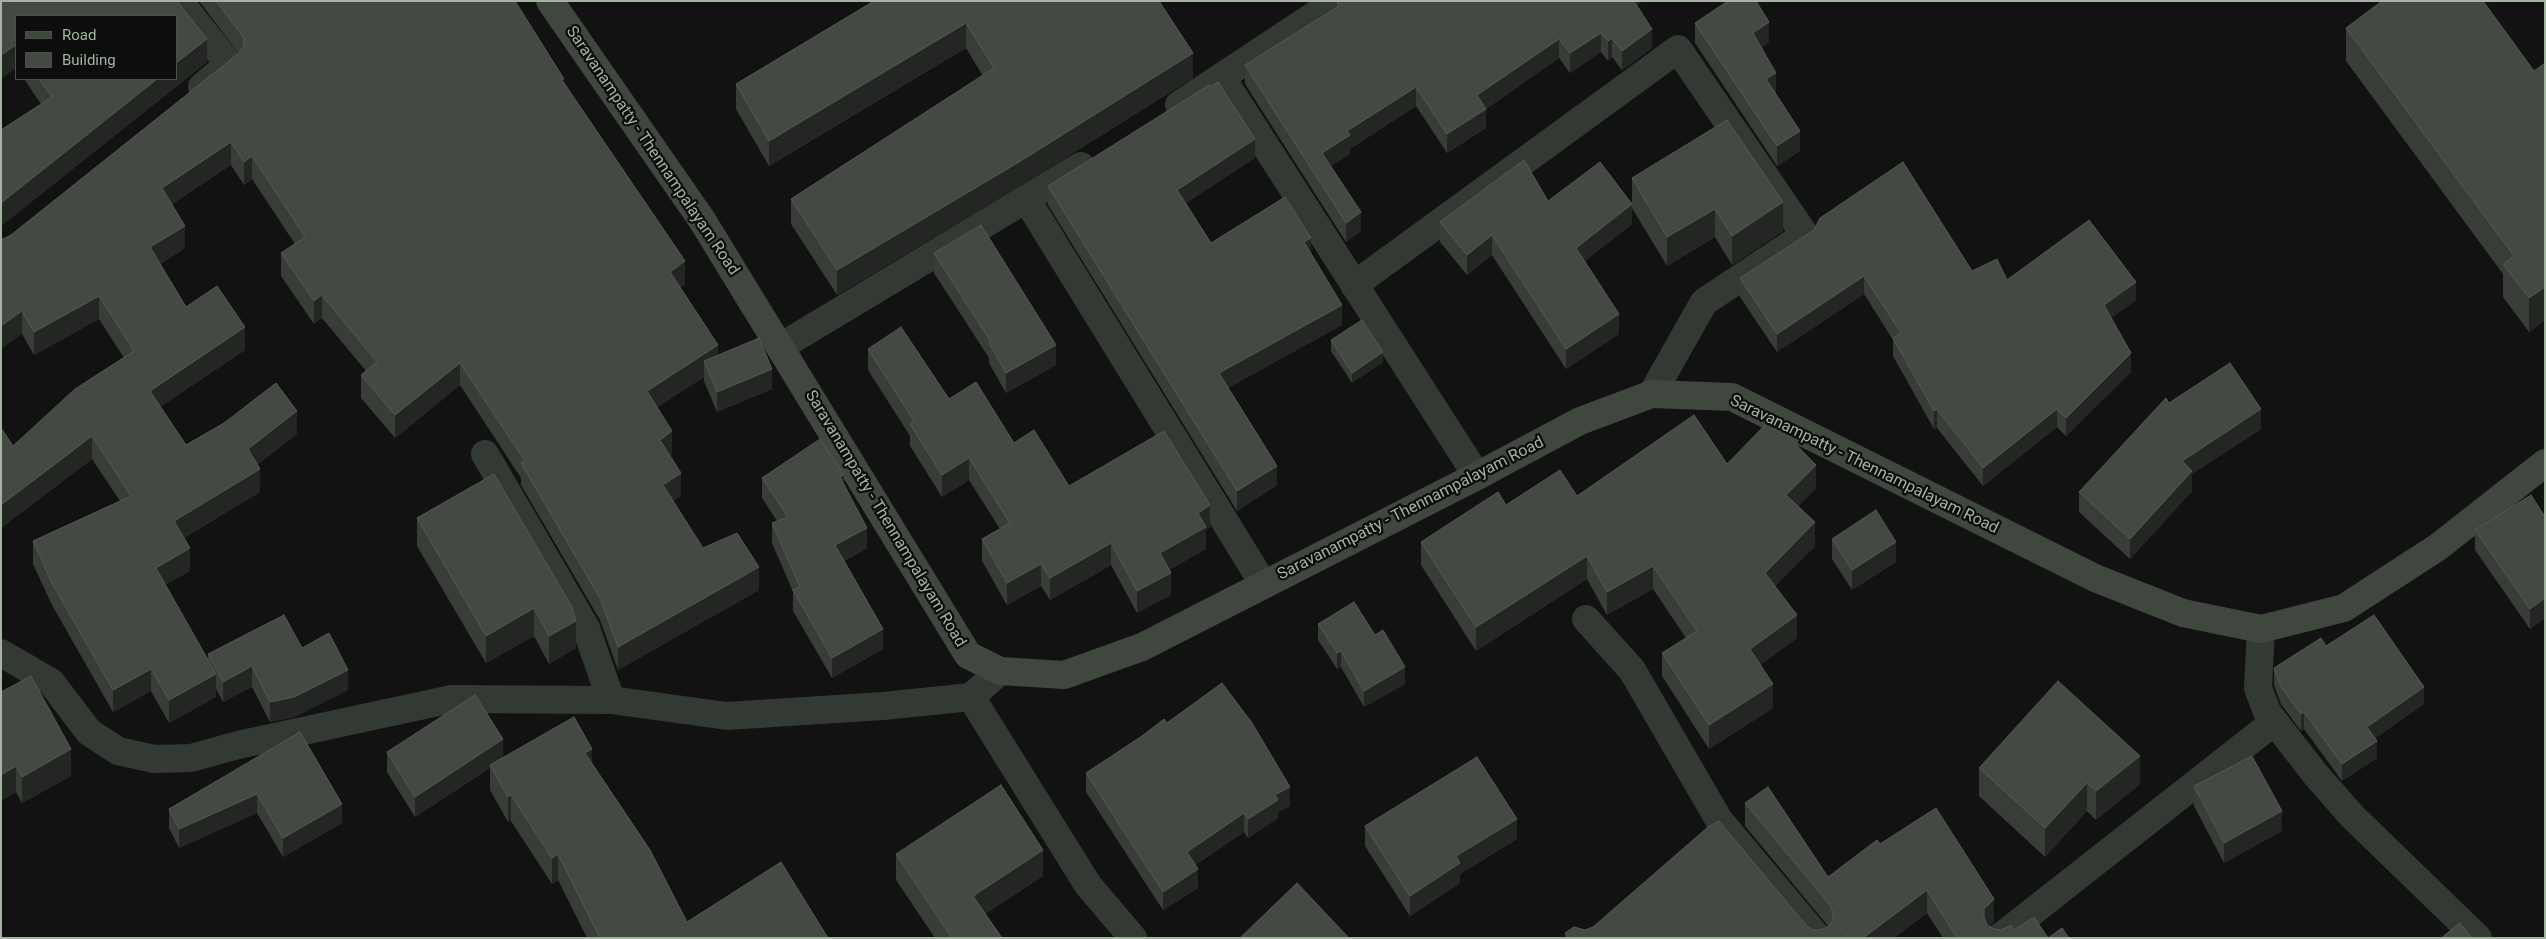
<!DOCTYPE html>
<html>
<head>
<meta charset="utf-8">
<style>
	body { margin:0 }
	#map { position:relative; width:2546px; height:939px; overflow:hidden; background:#111211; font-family:Roboto,sans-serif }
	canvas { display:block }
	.frame { position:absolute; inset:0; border:2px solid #a3b4a1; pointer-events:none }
	.legend { position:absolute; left:15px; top:15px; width:162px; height:65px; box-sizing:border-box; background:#0c0d0c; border:1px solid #485048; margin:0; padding:6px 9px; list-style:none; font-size:15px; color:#a3b4a1 }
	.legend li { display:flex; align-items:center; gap:10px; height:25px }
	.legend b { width:25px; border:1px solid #485048 }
</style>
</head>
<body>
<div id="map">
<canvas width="2546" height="939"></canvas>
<div class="frame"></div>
<ul class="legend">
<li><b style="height:6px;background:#40473f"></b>Road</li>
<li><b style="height:14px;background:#444a43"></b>Building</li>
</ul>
</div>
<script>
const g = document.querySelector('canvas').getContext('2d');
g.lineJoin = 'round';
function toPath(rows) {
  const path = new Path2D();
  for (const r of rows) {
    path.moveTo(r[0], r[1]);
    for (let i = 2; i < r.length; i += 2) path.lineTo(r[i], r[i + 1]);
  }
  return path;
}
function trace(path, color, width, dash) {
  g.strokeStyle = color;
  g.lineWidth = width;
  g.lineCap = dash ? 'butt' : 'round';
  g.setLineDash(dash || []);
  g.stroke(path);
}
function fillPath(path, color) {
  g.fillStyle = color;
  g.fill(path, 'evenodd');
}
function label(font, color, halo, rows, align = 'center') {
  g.font = font + ' Roboto,sans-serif';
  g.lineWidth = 4.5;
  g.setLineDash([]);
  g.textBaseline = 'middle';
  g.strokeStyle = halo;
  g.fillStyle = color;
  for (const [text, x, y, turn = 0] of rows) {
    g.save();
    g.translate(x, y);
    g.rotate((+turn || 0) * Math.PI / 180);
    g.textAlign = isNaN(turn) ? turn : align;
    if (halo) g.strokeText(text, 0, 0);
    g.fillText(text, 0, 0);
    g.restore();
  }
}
const minor = toPath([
	[179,1,229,64,202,87],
	[1222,78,1477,476],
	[1179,105,1336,1],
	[1027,200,1264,585],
	[1354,285,1678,49,1805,235,1704,302,1652,394],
	[780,347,1081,166],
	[485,454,586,628,611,700],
	[1586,619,1632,670,1719,820,1818,938],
	[2261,629,2258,688,2267,712,2316,775,2352,816,2478,938],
	[1,653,51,682,89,732,118,751,154,759,191,758,238,745,452,699,611,700,727,716,883,706,971,697,1000,671],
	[971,697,1088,885,1133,938],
	[1999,938,2274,722]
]);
const secondary = toPath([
	[550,1,702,220,968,655,1000,671,1064,675,1142,647,1477,476,1580,421,1652,394,1732,397,2095,578,2183,613,2261,629,2344,608,2438,547,2545,463]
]);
const wall = toPath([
	[1,1,177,1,207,39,207,62,1,226,1,130,41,104,24,79,176,79,176,16,16,16,16,68,1,78],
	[199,1,515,1,685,284,680,288,718,355,772,389,717,412,704,381,704,377,657,407,672,454,670,456,681,496,673,501,703,548,759,590,618,670,600,620,521,485,521,478,460,385,395,438,361,398,361,375,366,371,322,318,314,324,281,276,281,253,295,244,252,179,244,185,231,165,172,204,185,248,160,264,186,307,245,350,160,407,186,445,297,434,258,464,260,492,184,538,190,571,165,585,208,661,208,654,302,648,348,690,294,717,270,722,252,687,223,702,216,689,216,697,169,723,151,691,113,712,52,605,33,564,33,541,120,501,92,459,1,528,1,428,13,446,124,358,99,319,34,355,22,334,3,239,11,235,239,54],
	[874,1,1193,78,1019,187,837,295,791,224,791,199,983,76,966,48,769,166,736,109,736,84],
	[1337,3,1637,5,1652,48,1622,70,1612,57,1608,61,1601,52,1570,73,1559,58,1486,109,1486,128,1447,153,1416,106,1350,149,1350,154,1331,166,1361,231,1346,242,1245,84,1245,65,1337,8],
	[1695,23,1769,42,1761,48,1776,94,1800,151,1777,166,1695,43],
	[2346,28,2534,71,2545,63,2545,320,2529,332,2503,297,2503,274,2346,61],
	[1255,158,1186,203,1211,243,1311,252,1342,325,1228,388,1277,485,1237,511,1048,205,1048,186],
	[1632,178,1783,231,1732,265,1715,237,1667,266,1632,208,1632,224,1585,261,1619,334,1566,369,1492,255,1467,275,1440,242,1440,222,1548,201,1632,203],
	[934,253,1056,365,1006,393,989,363,989,358,934,273],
	[1972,271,2007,280,2136,300,2111,318,2131,372,2066,436,2057,427,1983,486,1937,428,1934,429,1893,356,1893,340,1864,294,1777,352,1740,297,1740,278],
	[1331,340,1383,362,1352,383,1331,351],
	[868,349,949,399,1014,443,1069,486,1210,527,1206,529,1206,549,1169,570,1171,595,1137,613,1111,565,1050,600,1041,586,1007,605,982,561,982,539,1000,529,969,480,942,497,910,446,910,436,868,370],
	[2169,403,2261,429,2192,474,2192,491,2130,559,2079,512,2079,492],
	[1727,464,1816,488,1798,506,1815,546,1775,586,1797,638,1760,665,1773,708,1709,749,1662,676,1662,653,1686,638,1653,589,1607,615,1587,579,1476,651,1421,565,1421,542,1506,505,1577,496],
	[494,474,576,648,549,664,534,636,486,663,417,546,417,518],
	[762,478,844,485,867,548,844,561,883,649,832,678,793,611,793,592,772,543,772,523,777,521,762,498],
	[2545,517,2545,618,2530,629,2475,550,2475,530],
	[1832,539,1896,562,1852,590,1832,559],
	[1318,624,1405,684,1364,707,1341,667,1337,669,1318,640],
	[2326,646,2424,704,2375,738,2377,758,2342,781,2304,729,2301,731,2281,704,2274,685,2274,668],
	[1,692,71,776,22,803,16,792,1,801],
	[1167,723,1290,806,1278,812,1278,818,1248,838,1244,832,1195,865,1198,888,1163,910,1086,792,1086,773],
	[300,732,342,823,283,857,257,813,179,848,169,828,169,809],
	[387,752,503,757,592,764,687,922,828,938,587,938,558,880,552,884,511,821,508,822,490,790,490,768,415,817,387,772],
	[1979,768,2140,784,2096,820,2087,811,2045,857,1979,796],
	[2194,786,2282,831,2224,863,2194,806],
	[1745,803,1828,877,1880,844,1994,922,1990,927,1994,929,2014,930,2048,938,2069,938,1943,938,1927,913,1894,938,1565,938,1565,933,1585,930,1806,925,1813,930,1820,930,1828,927,1828,926,1745,826],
	[1365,826,1517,839,1460,874,1460,883,1410,916,1365,846],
	[896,854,1043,876,985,914,1002,938,935,938,896,880]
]);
const shadedWall = toPath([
	[1628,1,1644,1,1628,10],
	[1769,22,1769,42,1753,53,1753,33],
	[966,23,966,48,769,166,769,141],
	[1652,29,1652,48,1622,70,1622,51],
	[1601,33,1601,52,1570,73,1570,53],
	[1612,38,1612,57,1608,61,1608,41],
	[207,39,207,62,1,226,1,203,157,79,176,79,176,63],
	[1559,39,1559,58,1477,115,1477,95],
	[16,45,16,68,1,78,1,55],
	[1193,53,1193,78,1019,187,837,295,837,270],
	[1776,73,1776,93,1766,79],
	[1416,87,1416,106,1350,149,1350,154,1322,172,1322,153,1347,131],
	[1486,109,1486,128,1447,153,1447,134],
	[1800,131,1800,151,1777,166,1777,146],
	[1255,139,1255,158,1177,209,1177,190],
	[231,142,231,165,162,210,162,188],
	[252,156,252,179,244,185,244,162],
	[1783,202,1783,231,1732,265,1732,236],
	[1632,204,1632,224,1576,268,1576,248],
	[1715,209,1715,237,1667,266,1667,237],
	[1361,212,1361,231,1346,242,1346,223],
	[185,226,185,248,150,270,150,247],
	[1492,235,1492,255,1467,275,1467,255],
	[1311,238,1311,257,1304,242],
	[685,261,685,284,670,295,670,272],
	[1864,276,1864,294,1777,352,1777,334],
	[2136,282,2136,300,2104,323,2104,305],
	[2545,287,2545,320,2529,332,2529,298],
	[322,295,322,318,314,324,314,301],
	[99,296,99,319,34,355,34,332],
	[1342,305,1342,325,1219,393,1219,373],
	[22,311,22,334,1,349,1,326],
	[1619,314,1619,334,1566,369,1566,349],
	[245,327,245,350,150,414,150,391],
	[718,345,718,368,704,361,704,377,647,414,647,391],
	[1056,345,1056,365,1006,393,1006,373],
	[1383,352,1383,362,1352,383,1352,373],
	[2131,353,2131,372,2066,436,2066,418],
	[460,363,460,385,395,438,395,415],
	[772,369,772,389,717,412,717,392],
	[1937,409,1937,428,1934,429,1934,411],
	[2057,409,2057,427,1983,486,1983,468],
	[2261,409,2261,429,2192,474,2192,491,2130,559,2130,539,2182,461],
	[297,411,297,434,248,472,248,449],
	[672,431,672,454,660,462,660,440],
	[92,436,92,459,1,528,1,505],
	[969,458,969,480,942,497,942,475],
	[1816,465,1816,488,1786,518,1786,495],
	[1277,466,1277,485,1237,511,1237,491],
	[260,469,260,492,174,544,174,521],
	[681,473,681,496,663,508,663,485],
	[844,475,844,495,840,477],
	[1210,505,1210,527,1206,529,1206,549,1160,575,1160,553,1198,513],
	[1815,522,1815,546,1765,596,1765,573],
	[867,528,867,548,835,565,835,545],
	[1896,542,1896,562,1852,590,1852,570],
	[1111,543,1111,565,1050,600,1050,578],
	[190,548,190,571,156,590,156,568],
	[1587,556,1587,579,1476,651,1476,627],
	[1041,564,1041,586,1007,605,1007,583],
	[1653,566,1653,589,1607,615,1607,592],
	[759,567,759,590,618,670,618,647],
	[1171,573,1171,595,1137,613,1137,591],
	[2545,598,2545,618,2530,629,2530,609],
	[534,608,534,636,486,663,486,636],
	[1797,615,1797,638,1750,673,1750,649],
	[576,621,576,648,549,664,549,636],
	[883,629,883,649,832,678,832,658],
	[1341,651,1341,667,1337,669,1337,653],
	[252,666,252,687,223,702,223,682],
	[1405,667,1405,684,1364,707,1364,691],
	[151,669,151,691,113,712,113,690],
	[348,670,348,690,294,717,270,722,270,702],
	[216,674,216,697,169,723,169,700],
	[1773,684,1773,708,1709,749,1709,725],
	[2424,687,2424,704,2367,744,2367,727],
	[2304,712,2304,729,2301,731,2301,714],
	[503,739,503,759,490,765,490,768,415,817,415,797],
	[2377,741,2377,758,2342,781,2342,764],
	[71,749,71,776,22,803,22,777],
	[592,749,592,775,585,753],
	[2140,756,2140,784,2096,820,2096,791],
	[16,766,16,792,1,801,1,775],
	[2087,783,2087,811,2045,857,2045,828],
	[1290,787,1290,806,1278,812,1278,818,1248,838,1248,819,1275,795],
	[257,794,257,813,179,848,179,829],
	[511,795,511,821,508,822,508,797],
	[342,804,342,823,283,857,283,838],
	[2282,811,2282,831,2224,863,2224,843],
	[1244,813,1244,832,1187,870,1187,852],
	[1517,819,1517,839,1460,874,1460,883,1410,916,1410,896,1456,856],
	[1043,850,1043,876,973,922,973,896],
	[558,854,558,880,552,884,552,858],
	[1198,869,1198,888,1163,910,1163,892],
	[1927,890,1927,913,1894,938,1863,938],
	[1994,899,1994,922,1984,933,1984,909]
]);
const building = toPath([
	[1,1,177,1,207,39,176,63,176,16,16,16,16,45,1,55,1,1],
	[216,1,515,1,564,79,562,80,685,261,670,272,718,345,647,391,672,431,660,440,681,473,663,485,703,548,737,533,759,567,618,647,600,598,521,463,525,461,460,363,395,415,361,375,377,362,322,295,314,301,281,253,305,237,252,156,244,162,231,142,162,188,185,226,150,247,186,307,217,286,245,327,150,391,186,445,224,423,276,383,297,411,248,449,260,469,174,521,190,548,156,568,216,674,169,700,151,669,113,690,52,583,33,541,131,496,92,436,1,505,1,428,13,446,75,389,134,351,99,296,34,332,22,311,1,326,1,238,3,239,11,235,239,53,244,46,244,38,216,1],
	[874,1,1159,1,1193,53,1019,162,837,270,791,199,994,68,966,23,769,141,736,84,874,1],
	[1340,1,1634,1,1652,29,1622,51,1612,38,1608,41,1601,33,1570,53,1559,39,1477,95,1486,109,1447,134,1416,87,1347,131,1350,135,1322,153,1361,212,1346,223,1245,65,1339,6,1337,3,1340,1],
	[1728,1,1756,1,1769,22,1753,33,1776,73,1766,79,1800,131,1777,146,1695,23,1728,1],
	[2382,1,2483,1,2534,71,2545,63,2545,287,2529,298,2503,264,2514,256,2346,28,2382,1],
	[39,79,157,79,1,203,1,130,52,97,39,79],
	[1218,82,1255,139,1177,190,1211,243,1285,197,1311,238,1304,242,1342,305,1219,373,1277,466,1237,491,1048,186,1209,85,1210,87,1218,82],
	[1727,120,1783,202,1732,236,1715,209,1667,237,1632,178,1727,120],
	[1524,160,1548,201,1600,162,1632,204,1576,248,1619,314,1566,349,1492,235,1467,255,1440,222,1524,160],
	[1903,162,1972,271,1997,259,2007,280,2089,220,2136,282,2104,305,2131,353,2066,418,2057,409,1983,468,1937,409,1934,411,1893,338,1901,333,1864,276,1777,334,1740,278,1814,230,1820,218,1903,162],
	[981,225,1056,345,1006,373,989,343,991,342,934,253,981,225],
	[1362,320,1383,352,1352,373,1331,340,1362,320],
	[901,327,949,399,976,382,1014,443,1034,430,1069,486,1164,431,1210,505,1198,513,1206,527,1160,553,1171,573,1137,591,1111,543,1050,578,1041,564,1007,583,982,539,1010,523,969,458,942,475,910,424,914,421,868,349,901,327],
	[759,338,772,369,717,392,704,361,759,338],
	[2230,363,2261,409,2182,461,2192,471,2130,539,2079,492,2166,398,2169,403,2230,363],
	[1694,415,1727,464,1771,419,1816,465,1786,495,1815,522,1765,573,1797,615,1750,649,1773,684,1709,725,1662,653,1697,631,1653,566,1607,592,1587,556,1476,627,1421,542,1498,492,1506,505,1560,470,1577,496,1694,415],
	[820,439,844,475,840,477,867,528,835,545,883,629,832,658,793,590,800,587,772,523,788,517,762,478,820,439],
	[494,474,572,607,576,621,549,636,534,608,486,636,417,518,494,474],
	[2531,495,2545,517,2545,598,2530,609,2475,530,2531,495],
	[1876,510,1896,542,1852,570,1832,539,1876,510],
	[1354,602,1375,635,1383,630,1405,667,1364,691,1341,651,1337,653,1318,624,1354,602],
	[284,615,302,648,329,633,348,670,294,697,270,702,252,666,223,682,208,654,284,615],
	[2374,615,2424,687,2367,727,2377,741,2342,764,2304,712,2301,714,2281,687,2274,668,2321,638,2326,646,2374,615],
	[31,676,71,749,22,777,16,766,1,775,1,692,31,676],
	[2058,681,2140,756,2096,791,2087,783,2045,828,1979,768,2058,681],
	[1222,683,1252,723,1290,787,1275,795,1278,800,1248,819,1244,813,1187,852,1198,869,1163,892,1086,773,1142,736,1164,719,1167,723,1222,683],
	[475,695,503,739,415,797,387,752,475,695],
	[574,717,592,749,585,753,650,850,687,922,781,862,828,938,600,938,558,854,552,858,511,795,508,797,490,765,574,717],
	[300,732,342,804,283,838,257,794,179,829,169,809,300,732],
	[2252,756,2282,811,2224,843,2194,786,2252,756],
	[1477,757,1517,819,1456,856,1460,863,1410,896,1365,826,1477,757],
	[1001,785,1043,850,973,896,1002,938,952,938,896,854,1001,785],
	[1768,787,1828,877,1877,840,1880,844,1936,808,1994,899,1984,909,1984,917,1987,925,1994,929,2001,930,2011,925,2014,930,2034,917,2048,938,2062,928,2069,938,1957,938,1927,890,1863,938,1849,938,1847,935,1844,938,1569,938,1565,933,1574,927,1585,930,1593,927,1708,827,1719,821,1806,925,1813,930,1820,930,1828,927,1833,920,1833,912,1830,905,1745,803,1768,787],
	[1297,883,1349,938,1240,938,1297,883],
	[2460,923,2472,938,2441,938,2460,923]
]);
const streetNames = [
	["Saravanampatty - Thennampalayam Road",652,151,56],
	["Saravanampatty - Thennampalayam Road",1864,465,26],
	["Saravanampatty - Thennampalayam Road",1411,509,-27],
	["Saravanampatty - Thennampalayam Road",885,519,59]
];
trace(minor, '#333a34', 28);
trace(secondary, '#40473f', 28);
fillPath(wall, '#393d38');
fillPath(shadedWall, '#242624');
fillPath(building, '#444a43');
trace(building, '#535a52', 1);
label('16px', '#a3b4a1', '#0c0d0c', streetNames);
</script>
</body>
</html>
